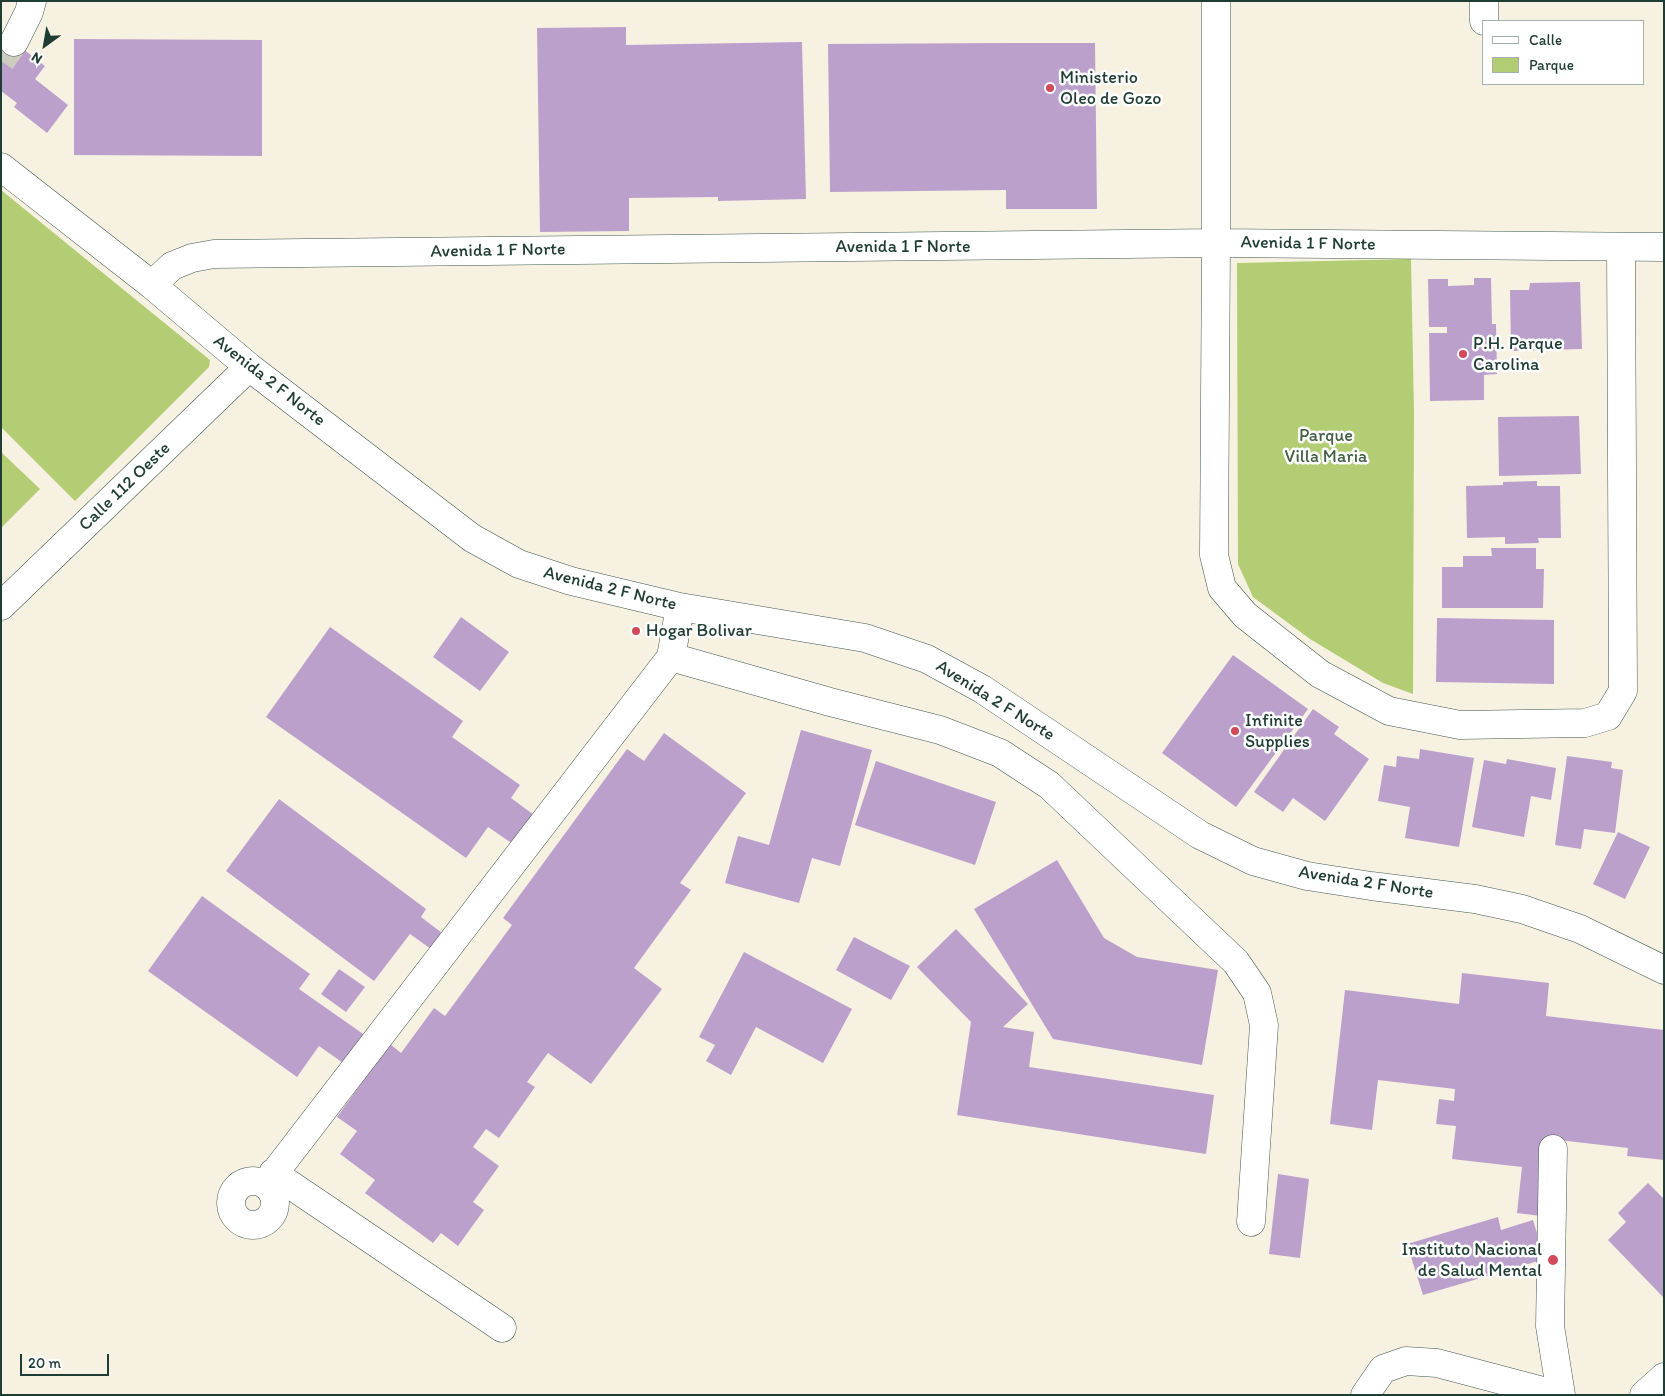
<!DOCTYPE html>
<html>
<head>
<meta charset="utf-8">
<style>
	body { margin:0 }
	#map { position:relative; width:1665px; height:1396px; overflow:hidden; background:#f7f1e1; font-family:Itim,sans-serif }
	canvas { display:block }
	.frame { position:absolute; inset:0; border:2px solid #1f3d34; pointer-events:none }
	.legend { position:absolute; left:1482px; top:20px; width:162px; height:65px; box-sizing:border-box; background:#fff; border:1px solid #a5b1ae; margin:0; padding:6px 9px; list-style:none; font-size:15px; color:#1f3d34 }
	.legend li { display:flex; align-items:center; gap:10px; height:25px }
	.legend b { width:25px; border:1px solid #a5b1ae }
	.north { position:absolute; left:20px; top:20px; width:50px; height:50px; -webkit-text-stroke:4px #fff; paint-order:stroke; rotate:212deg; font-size:14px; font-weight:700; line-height:20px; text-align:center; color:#1f3d34 }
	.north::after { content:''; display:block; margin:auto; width:18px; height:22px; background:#1f3d34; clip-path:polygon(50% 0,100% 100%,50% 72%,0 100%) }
	.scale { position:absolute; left:20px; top:1354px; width:89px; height:22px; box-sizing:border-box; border:2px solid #1f3d34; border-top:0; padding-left:6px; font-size:15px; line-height:18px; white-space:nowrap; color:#1f3d34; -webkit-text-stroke:4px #fff; paint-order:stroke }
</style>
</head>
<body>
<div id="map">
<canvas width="1665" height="1396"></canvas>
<div class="frame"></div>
<ul class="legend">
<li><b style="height:6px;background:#fff"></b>Calle</li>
<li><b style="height:14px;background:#b2cd73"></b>Parque</li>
</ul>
<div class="north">N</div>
<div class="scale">20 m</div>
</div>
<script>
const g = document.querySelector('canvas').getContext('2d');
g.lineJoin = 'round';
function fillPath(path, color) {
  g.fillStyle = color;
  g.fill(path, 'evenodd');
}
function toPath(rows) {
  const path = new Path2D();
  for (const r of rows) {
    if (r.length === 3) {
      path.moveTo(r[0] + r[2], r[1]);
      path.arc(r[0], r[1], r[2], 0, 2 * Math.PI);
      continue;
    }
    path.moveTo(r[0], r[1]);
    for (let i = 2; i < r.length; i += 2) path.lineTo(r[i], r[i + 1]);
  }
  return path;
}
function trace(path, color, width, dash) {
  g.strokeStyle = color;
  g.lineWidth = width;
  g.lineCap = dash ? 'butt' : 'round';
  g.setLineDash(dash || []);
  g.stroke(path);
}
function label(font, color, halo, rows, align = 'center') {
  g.font = font + ' Itim,sans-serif';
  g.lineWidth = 5;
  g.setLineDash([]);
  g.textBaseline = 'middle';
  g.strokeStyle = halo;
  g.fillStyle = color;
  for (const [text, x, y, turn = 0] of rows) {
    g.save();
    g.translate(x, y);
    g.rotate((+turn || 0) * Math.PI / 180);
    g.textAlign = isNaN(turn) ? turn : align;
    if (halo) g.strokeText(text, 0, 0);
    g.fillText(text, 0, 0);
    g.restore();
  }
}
const green = toPath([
	[1,190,210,360,209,367,75,501,1,427],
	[1411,259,1414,413,1413,694,1383,683,1310,639,1253,597,1238,564,1237,263],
	[1,452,40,489,1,528]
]);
const building = toPath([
	[626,27,626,45,802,42,806,199,718,201,718,197,629,198,629,231,540,232,537,28],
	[1,32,45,66,35,79,68,105,47,133,14,107,17,103,1,91],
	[74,39,262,40,262,156,74,155],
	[1005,43,1095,43,1097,209,1006,209,1006,190,830,192,828,44],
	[1474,278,1491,278,1492,324,1496,324,1497,374,1484,375,1484,400,1430,401,1429,333,1447,333,1447,327,1429,327,1428,279,1448,279,1448,286,1474,285],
	[1580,282,1582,349,1511,351,1510,290,1529,290,1530,283],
	[1579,416,1581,474,1499,476,1498,417],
	[1537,481,1537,486,1560,486,1561,538,1538,538,1539,543,1505,544,1505,537,1467,538,1466,486,1503,485,1503,482],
	[1491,548,1536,548,1536,569,1544,569,1543,608,1442,608,1442,567,1463,567,1463,556,1492,556],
	[461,617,509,652,480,691,433,657],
	[1437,618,1554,620,1554,684,1436,682],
	[330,627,463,721,452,737,520,785,511,798,534,815,513,844,488,827,466,858,266,717],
	[1233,655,1308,709,1236,807,1162,753],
	[1313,709,1339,727,1334,734,1369,759,1325,821,1293,798,1283,812,1254,792],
	[801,730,872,750,840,866,812,858,799,903,725,883,738,836,769,845],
	[664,733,746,793,680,883,691,890,634,968,662,989,591,1084,548,1053,527,1082,535,1087,499,1138,486,1129,473,1147,499,1166,473,1202,484,1210,458,1246,441,1233,433,1243,365,1193,375,1180,340,1154,357,1131,337,1117,390,1044,401,1053,434,1008,445,1016,512,925,503,918,627,749,644,761],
	[1420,749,1474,758,1459,847,1405,838,1410,807,1378,801,1384,765,1396,767,1397,756,1419,759],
	[1567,756,1612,762,1611,768,1623,770,1615,833,1584,829,1581,849,1555,845],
	[1507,759,1556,768,1551,800,1531,796,1524,837,1472,827,1484,760,1506,764],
	[876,761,996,802,975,865,855,825],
	[279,799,426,909,421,917,442,933,431,949,410,934,374,981,226,871],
	[1618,832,1650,847,1625,899,1593,884],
	[1057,860,1104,938,1137,957,1218,970,1202,1065,1053,1039,974,909],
	[202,896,310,974,299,989,366,1036,346,1065,319,1046,297,1077,148,971],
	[956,929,1028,1004,1003,1027,1034,1032,1029,1067,1214,1095,1206,1154,957,1115,971,1022,917,967],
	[854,937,910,966,891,1000,836,970],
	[744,952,852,1009,823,1063,756,1027,731,1075,706,1061,715,1045,699,1037],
	[339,969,365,987,346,1012,321,994],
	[1462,973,1549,983,1546,1016,1664,1030,1664,1160,1627,1156,1628,1148,1550,1139,1541,1216,1517,1213,1522,1167,1452,1159,1456,1126,1436,1124,1439,1099,1454,1101,1455,1089,1378,1080,1372,1130,1330,1124,1345,990,1459,1004],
	[1278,1174,1309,1179,1300,1258,1269,1254],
	[1648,1183,1664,1199,1664,1298,1608,1240,1626,1222,1618,1213],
	[1498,1217,1501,1230,1533,1220,1545,1259,1423,1295,1407,1244]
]);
const minorTunnel = toPath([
	[1,61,14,42]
]);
const minor = toPath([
	[1216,1,1216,243,1214,555,1222,588,1245,615,1320,674,1389,711,1460,725,1585,723,1608,716,1623,691,1621,247],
	[1484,1,1484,21],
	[14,42,29,12,32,1],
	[1,167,152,285,249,367,472,538,519,564,571,581,680,607,865,638,927,659,982,689,1200,835,1253,861,1307,876,1371,886,1475,899,1522,909,1580,929,1664,970],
	[152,285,172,266,192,258,214,254,1216,243,1664,247],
	[1,606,249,367],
	[671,657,830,702,940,730,1000,753,1049,785,1236,962,1257,993,1264,1025,1251,1222],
	[1553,1149,1550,1326,1561,1395],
	[273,1173,502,1328],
	[253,1203,22],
	[266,1184,671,657,680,607],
	[1365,1395,1383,1369,1406,1361,1437,1363,1558,1395],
	[1644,1395,1664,1377]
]);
const markers = [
	[1050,88,5,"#d1495b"],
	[1463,354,5,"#d1495b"],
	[636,631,5,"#d1495b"],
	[1235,731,5,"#d1495b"],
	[1553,1260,6,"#d1495b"]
];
const poiNames = [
	["Ministerio",1060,78],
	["Oleo de Gozo",1060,99],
	["P.H. Parque",1473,344],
	["Carolina",1473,365],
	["Hogar Bolivar",646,631],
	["Infinite",1245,721],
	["Supplies",1245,742],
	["Instituto Nacional",1542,1250,"right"],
	["de Salud Mental",1542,1271,"right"]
];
const streetNames = [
	["Avenida 1 F Norte",1308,244,1],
	["Avenida 1 F Norte",903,247],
	["Avenida 1 F Norte",498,251,-1],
	["Avenida 2 F Norte",269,381,38],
	["Calle 112 Oeste",125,487,-44],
	["Avenida 2 F Norte",610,589,14],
	["Avenida 2 F Norte",995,701,32],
	["Avenida 2 F Norte",1366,883,9]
];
const parkNames = [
	["Parque",1326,436],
	["Villa Maria",1326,457]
];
fillPath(green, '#b2cd73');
fillPath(building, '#bca0cc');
trace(minorTunnel, '#cccdbe', 28, [28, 14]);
trace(minor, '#3f584e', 29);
trace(minor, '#fff', 28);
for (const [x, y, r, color] of markers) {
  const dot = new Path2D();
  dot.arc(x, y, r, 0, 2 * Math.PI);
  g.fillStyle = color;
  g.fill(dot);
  trace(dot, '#fff', 2);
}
label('18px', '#1f3d34', '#fff', poiNames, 'left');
label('18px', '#1f3d34', '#fff', streetNames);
label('18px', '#446144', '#fff', parkNames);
</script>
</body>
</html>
